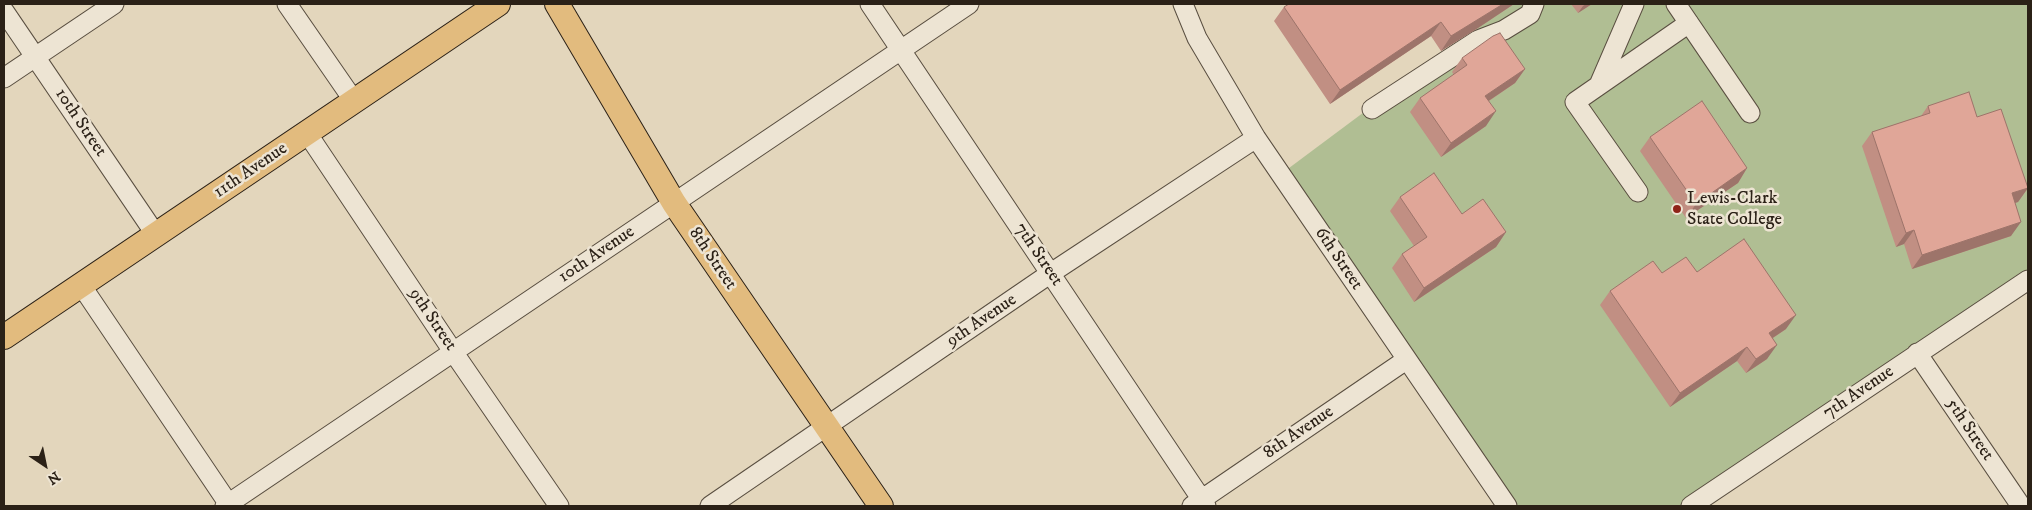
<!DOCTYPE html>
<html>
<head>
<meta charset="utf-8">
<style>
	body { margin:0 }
	#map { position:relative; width:2032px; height:510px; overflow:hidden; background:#e3d6bc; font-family:"IM FELL DW Pica",serif }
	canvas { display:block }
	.frame { position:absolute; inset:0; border:5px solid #2b2117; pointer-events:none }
	.north { position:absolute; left:20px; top:440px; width:50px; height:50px; -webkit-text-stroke:4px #ede4d3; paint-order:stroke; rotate:146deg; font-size:14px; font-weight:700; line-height:20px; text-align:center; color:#2b2117 }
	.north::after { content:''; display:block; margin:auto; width:18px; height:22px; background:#2b2117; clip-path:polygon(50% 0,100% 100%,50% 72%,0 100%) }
</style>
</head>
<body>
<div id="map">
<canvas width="2032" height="510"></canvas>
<div class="frame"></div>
<div class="north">N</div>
</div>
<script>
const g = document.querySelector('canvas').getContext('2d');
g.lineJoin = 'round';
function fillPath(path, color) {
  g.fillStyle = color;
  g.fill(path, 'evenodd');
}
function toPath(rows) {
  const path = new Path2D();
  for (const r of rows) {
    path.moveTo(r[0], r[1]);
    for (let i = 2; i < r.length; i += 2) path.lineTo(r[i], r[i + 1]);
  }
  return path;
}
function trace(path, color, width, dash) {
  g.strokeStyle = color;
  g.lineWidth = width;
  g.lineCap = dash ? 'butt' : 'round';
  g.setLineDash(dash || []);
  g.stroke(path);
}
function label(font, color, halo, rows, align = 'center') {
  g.font = font + ' "IM FELL DW Pica",serif';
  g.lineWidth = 5;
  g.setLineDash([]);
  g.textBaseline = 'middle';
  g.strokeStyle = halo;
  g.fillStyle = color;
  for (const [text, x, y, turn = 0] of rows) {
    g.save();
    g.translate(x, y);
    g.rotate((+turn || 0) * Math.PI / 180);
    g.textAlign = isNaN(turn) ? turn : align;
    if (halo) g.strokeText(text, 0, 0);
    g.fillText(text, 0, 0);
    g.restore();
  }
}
const green = toPath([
	[1509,4,2028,4,2028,281,1691,506,1507,506,1281,174]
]);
const minor = toPath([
	[287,4,354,101],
	[870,4,1206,506],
	[1183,4,1197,38,1256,138,1507,506],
	[1676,4,1750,113],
	[4,11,156,235],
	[4,78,114,4],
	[1599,85,1634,4],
	[1372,109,1478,40,1504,30,1530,14,1534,4],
	[307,133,454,353,559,506],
	[1638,192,1575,102,1689,23],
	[81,285,230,506],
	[1917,353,2021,506],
	[225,506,969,4],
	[710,506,1051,273,1256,138],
	[1192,506,1406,360],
	[1691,506,2028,280]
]);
const major = toPath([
	[557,4,674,203,881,506],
	[4,337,498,4]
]);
const wall = toPath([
	[1514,4,1478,28,1441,51,1431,36,1330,104,1274,21,1284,7],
	[1571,4,1592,4,1578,13],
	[1462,58,1525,69,1515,83,1489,101,1486,126,1441,157,1410,112,1420,98,1454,75,1452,72],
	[1928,106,1977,117,2028,188,2018,202,2015,203,2011,236,1912,269,1904,244,1896,247,1862,146,1872,132,1921,116],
	[1650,137,1747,168,1738,183,1686,218,1640,151],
	[1400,197,1462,214,1506,232,1496,247,1414,302,1392,268,1402,254,1414,246,1390,211],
	[1697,272,1786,329,1773,338,1767,359,1746,373,1737,361,1670,407,1600,305,1610,291,1662,273]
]);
const shadedWall = toPath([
	[1503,4,1514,4,1478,28,1441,51,1451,36],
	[1586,4,1592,4,1578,13,1583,6],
	[1441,22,1431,36,1330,104,1340,90],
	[1525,69,1515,83,1475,110,1485,96],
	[1496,111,1486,126,1441,157,1451,143],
	[1747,168,1738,183,1686,218,1696,204],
	[2028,188,2018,202,2002,207,2012,193],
	[2021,222,2011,236,1912,269,1922,255],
	[1914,230,1904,244,1896,247,1906,233],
	[1506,232,1496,247,1414,302,1424,288],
	[1796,315,1786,329,1759,347,1769,333],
	[1777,345,1767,359,1746,373,1756,359],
	[1747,347,1737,361,1670,407,1680,393]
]);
const building = toPath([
	[1289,4,1503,4,1451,36,1441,22,1340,90,1284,7,1289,4],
	[1500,33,1525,69,1485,96,1496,111,1451,143,1420,98,1467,65,1462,58,1493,36,1500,33],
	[1969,92,1977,117,2001,109,2028,188,2012,193,2021,222,1922,255,1914,230,1906,233,1872,132,1930,113,1928,106,1969,92],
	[1702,101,1747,168,1696,204,1650,137,1702,101],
	[1434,173,1462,214,1483,199,1506,232,1424,288,1402,254,1427,237,1400,197,1434,173],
	[1744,239,1796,315,1769,333,1777,345,1756,359,1747,347,1680,393,1610,291,1653,261,1662,273,1686,257,1697,272,1744,239]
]);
const markers = [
	[1677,209,5,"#8f2418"]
];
const streetNames = [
	["10th Street",80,123,56],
	["11th Avenue",251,171,-34],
	["10th Avenue",597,255,-34],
	["7th Street",1038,255,56],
	["8th Street",712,259,56],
	["6th Street",1338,259,56],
	["9th Street",432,320,56],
	["9th Avenue",982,321,-34],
	["7th Avenue",1859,393,-34],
	["5th Street",1969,430,56],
	["8th Avenue",1299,433,-34]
];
const poiNames = [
	["Lewis-Clark",1687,199],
	["State College",1687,220]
];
fillPath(green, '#b0be93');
trace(minor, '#594e40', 21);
trace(major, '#2b2117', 26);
trace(minor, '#ede4d3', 19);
trace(major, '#e2bb7e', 24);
fillPath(wall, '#c18f83');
fillPath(shadedWall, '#9d746a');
fillPath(building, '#e0a698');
trace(building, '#9d746a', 1);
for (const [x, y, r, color] of markers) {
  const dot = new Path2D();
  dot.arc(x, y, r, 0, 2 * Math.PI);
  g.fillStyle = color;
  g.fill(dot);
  trace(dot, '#ede4d3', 2);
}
label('18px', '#2b2117', '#ede4d3', streetNames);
label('18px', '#2b2117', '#ede4d3', poiNames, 'left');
</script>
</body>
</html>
